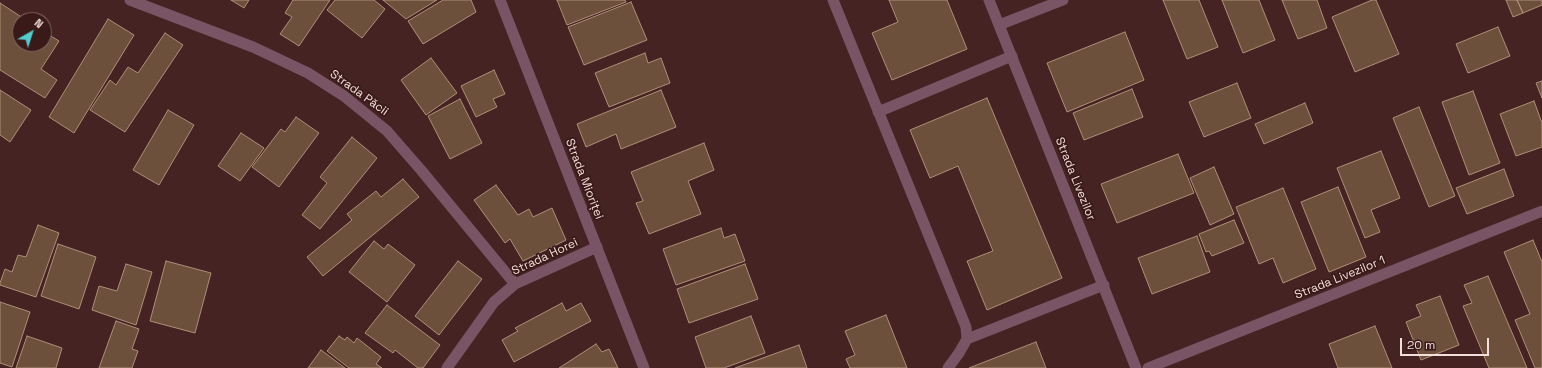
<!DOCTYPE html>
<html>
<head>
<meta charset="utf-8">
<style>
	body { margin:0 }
	#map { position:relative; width:1542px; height:368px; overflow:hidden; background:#442322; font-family:"Space Grotesk",sans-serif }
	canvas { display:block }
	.north { position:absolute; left:12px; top:12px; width:40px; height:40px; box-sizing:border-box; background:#391a18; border:1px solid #846866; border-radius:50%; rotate:39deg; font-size:11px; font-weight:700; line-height:16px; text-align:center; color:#f4dedc }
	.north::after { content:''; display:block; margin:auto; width:14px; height:18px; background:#52cdcf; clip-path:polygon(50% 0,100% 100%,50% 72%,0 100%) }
	.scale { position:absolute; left:1400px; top:338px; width:89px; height:18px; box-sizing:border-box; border:2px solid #f4dedc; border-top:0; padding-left:5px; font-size:12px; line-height:14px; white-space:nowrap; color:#f4dedc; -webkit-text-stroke:3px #391a18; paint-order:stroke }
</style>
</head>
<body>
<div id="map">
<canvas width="1542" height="368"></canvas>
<div class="north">N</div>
<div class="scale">20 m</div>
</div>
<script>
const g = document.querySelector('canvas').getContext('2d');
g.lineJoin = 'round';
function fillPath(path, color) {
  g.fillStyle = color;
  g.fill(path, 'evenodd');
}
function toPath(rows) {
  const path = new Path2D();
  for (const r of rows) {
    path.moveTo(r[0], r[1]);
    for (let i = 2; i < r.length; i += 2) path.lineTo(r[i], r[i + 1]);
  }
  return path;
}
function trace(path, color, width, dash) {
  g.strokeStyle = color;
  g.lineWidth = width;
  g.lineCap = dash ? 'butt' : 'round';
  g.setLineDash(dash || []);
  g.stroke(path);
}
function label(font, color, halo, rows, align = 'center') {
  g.font = font + ' "Space Grotesk",sans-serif';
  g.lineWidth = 3.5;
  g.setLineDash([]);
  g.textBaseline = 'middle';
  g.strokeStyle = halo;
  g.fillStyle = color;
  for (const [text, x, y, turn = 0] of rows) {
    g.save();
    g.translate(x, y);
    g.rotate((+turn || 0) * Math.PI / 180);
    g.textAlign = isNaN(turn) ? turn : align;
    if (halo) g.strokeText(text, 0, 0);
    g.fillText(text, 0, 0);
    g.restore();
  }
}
const building = toPath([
	[231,0,249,0,244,8,231,0],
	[293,0,330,0,299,46,280,34,292,17,285,13,293,0],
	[335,0,374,0,385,9,362,38,327,10,335,0],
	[383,0,437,0,406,19,383,0],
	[443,0,471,0,476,12,423,44,408,21,443,0],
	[557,0,625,0,626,2,567,25,557,0],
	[889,0,947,0,967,49,892,80,872,33,898,22,889,0],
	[1163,0,1199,0,1218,47,1187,59,1163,0],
	[1222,0,1259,0,1275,40,1243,53,1222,0],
	[1282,0,1317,0,1327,28,1298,39,1282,0],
	[1372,0,1376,0,1399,54,1355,72,1332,17,1372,0],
	[1506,0,1517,0,1523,13,1513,17,1506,0],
	[1517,0,1542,0,1542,5,1523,13,1517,0],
	[631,2,647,40,584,65,568,27,631,2],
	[0,3,26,20,20,20,20,44,44,44,44,32,59,41,41,69,57,80,45,98,0,70,0,3],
	[108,19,134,35,74,133,49,117,108,19],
	[1498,27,1510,56,1468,73,1456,44,1498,27],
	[1125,32,1144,80,1067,112,1047,63,1125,32],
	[165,33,183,45,125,132,90,110,110,80,116,85,128,67,138,73,165,33],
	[645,53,648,63,661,58,670,83,609,107,595,73,645,53],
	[431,58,457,93,426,115,401,80,431,58],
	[494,70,505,94,493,99,497,107,476,117,461,86,494,70],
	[1542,81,1542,98,1536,83,1542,81],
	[1237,83,1251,118,1204,137,1189,102,1237,83],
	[1132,89,1143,117,1084,140,1073,113,1132,89],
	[0,90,31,110,10,142,0,135,0,90],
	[661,90,676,127,621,149,616,134,586,147,577,124,661,90],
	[1473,91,1500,163,1469,175,1442,102,1473,91],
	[987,98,1062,278,987,310,967,261,993,251,958,166,930,178,910,130,987,98],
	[460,99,482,143,450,159,428,116,460,99],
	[1534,101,1542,123,1542,147,1516,156,1500,114,1534,101],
	[1305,103,1313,123,1264,144,1255,124,1305,103],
	[1419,107,1455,196,1429,207,1393,118,1419,107],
	[168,110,194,125,159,185,133,170,168,110],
	[296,117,319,133,279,187,252,167,281,129,285,132,296,117],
	[241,133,264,148,240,181,218,166,241,133],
	[352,137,377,158,320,229,302,215,327,183,320,177,352,137],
	[704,143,714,170,688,181,701,214,649,234,636,203,643,201,631,172,704,143],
	[1381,151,1400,198,1371,210,1380,232,1365,238,1337,168,1381,151],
	[1178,154,1194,193,1117,223,1101,184,1178,154],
	[1214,167,1234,214,1210,225,1190,178,1214,167],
	[1504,169,1514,196,1467,214,1456,188,1504,169],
	[403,179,419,197,323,276,307,257,352,220,347,214,376,191,381,197,403,179],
	[496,185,518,215,529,209,533,217,552,208,566,240,523,261,510,239,505,243,474,200,496,185],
	[1338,187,1366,257,1329,272,1301,202,1338,187],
	[1283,188,1316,269,1283,283,1273,258,1259,264,1236,207,1283,188],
	[1234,220,1244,243,1212,256,1209,251,1206,252,1199,234,1234,220],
	[38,225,59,233,36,297,0,285,0,283,5,269,12,272,18,255,26,257,38,225],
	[721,228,724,238,735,234,745,261,676,285,663,249,721,228],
	[1197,236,1210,272,1152,294,1138,258,1197,236],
	[1533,240,1542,262,1542,368,1535,368,1515,320,1530,314,1504,252,1533,240],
	[374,241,384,249,388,244,415,265,387,302,349,272,374,241],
	[58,244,96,257,79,309,41,296,58,244],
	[166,261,211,273,195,333,150,321,166,261],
	[458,261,482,279,439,335,415,316,458,261],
	[126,264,152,272,136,325,92,310,99,286,117,291,126,264],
	[745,264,758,299,689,323,677,289,745,264],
	[1488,276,1527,368,1489,368,1463,306,1472,303,1464,285,1488,276],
	[1440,296,1459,345,1421,360,1406,322,1421,316,1416,305,1440,296],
	[0,302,30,312,12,367,0,363,0,302],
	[562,303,566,311,581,303,591,321,514,362,502,340,518,331,515,328,562,303],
	[387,305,440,345,423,368,418,368,395,350,393,353,365,333,387,305],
	[886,315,907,368,850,368,846,359,855,355,845,331,886,315],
	[751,316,765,353,724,368,706,368,695,337,751,316],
	[116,321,139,329,132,349,138,351,132,368,99,368,116,321],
	[1375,326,1392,368,1338,368,1329,344,1375,326],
	[27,336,62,348,56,368,16,368,27,336],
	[339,336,345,340,347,337,354,343,357,338,381,357,376,364,382,368,349,368,327,351,339,336],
	[1036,342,1046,368,969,368,1036,342],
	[596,344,602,352,609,349,618,368,559,368,596,344],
	[799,345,807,368,735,368,799,345],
	[321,350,345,368,308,368,321,350]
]);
const service = toPath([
	[833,0,966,327,967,339,959,353,948,368],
	[878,112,1012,56],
	[967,339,1104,285]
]);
const minor = toPath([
	[130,0,253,47,308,73,344,96,387,131,421,170,515,284],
	[989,0,1136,368],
	[999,25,1063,0],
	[447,368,494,302,515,284,597,247],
	[1148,368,1542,211]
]);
const tertiary = toPath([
	[500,0,644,368]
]);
const streetNames = [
	["Strada Păcii",359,93,36],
	["Strada Mioriței",584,179,69],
	["Strada Livezilor",1075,179,68],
	["Strada Horei",545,257,-25],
	["Strada Livezilor 1",1340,278,-22]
];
fillPath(building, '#6c503b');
trace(building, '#ae8f78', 1);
trace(service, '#785465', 11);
trace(minor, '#785465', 11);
trace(tertiary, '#785465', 11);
label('12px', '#f4dedc', '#391a18', streetNames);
</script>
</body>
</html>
